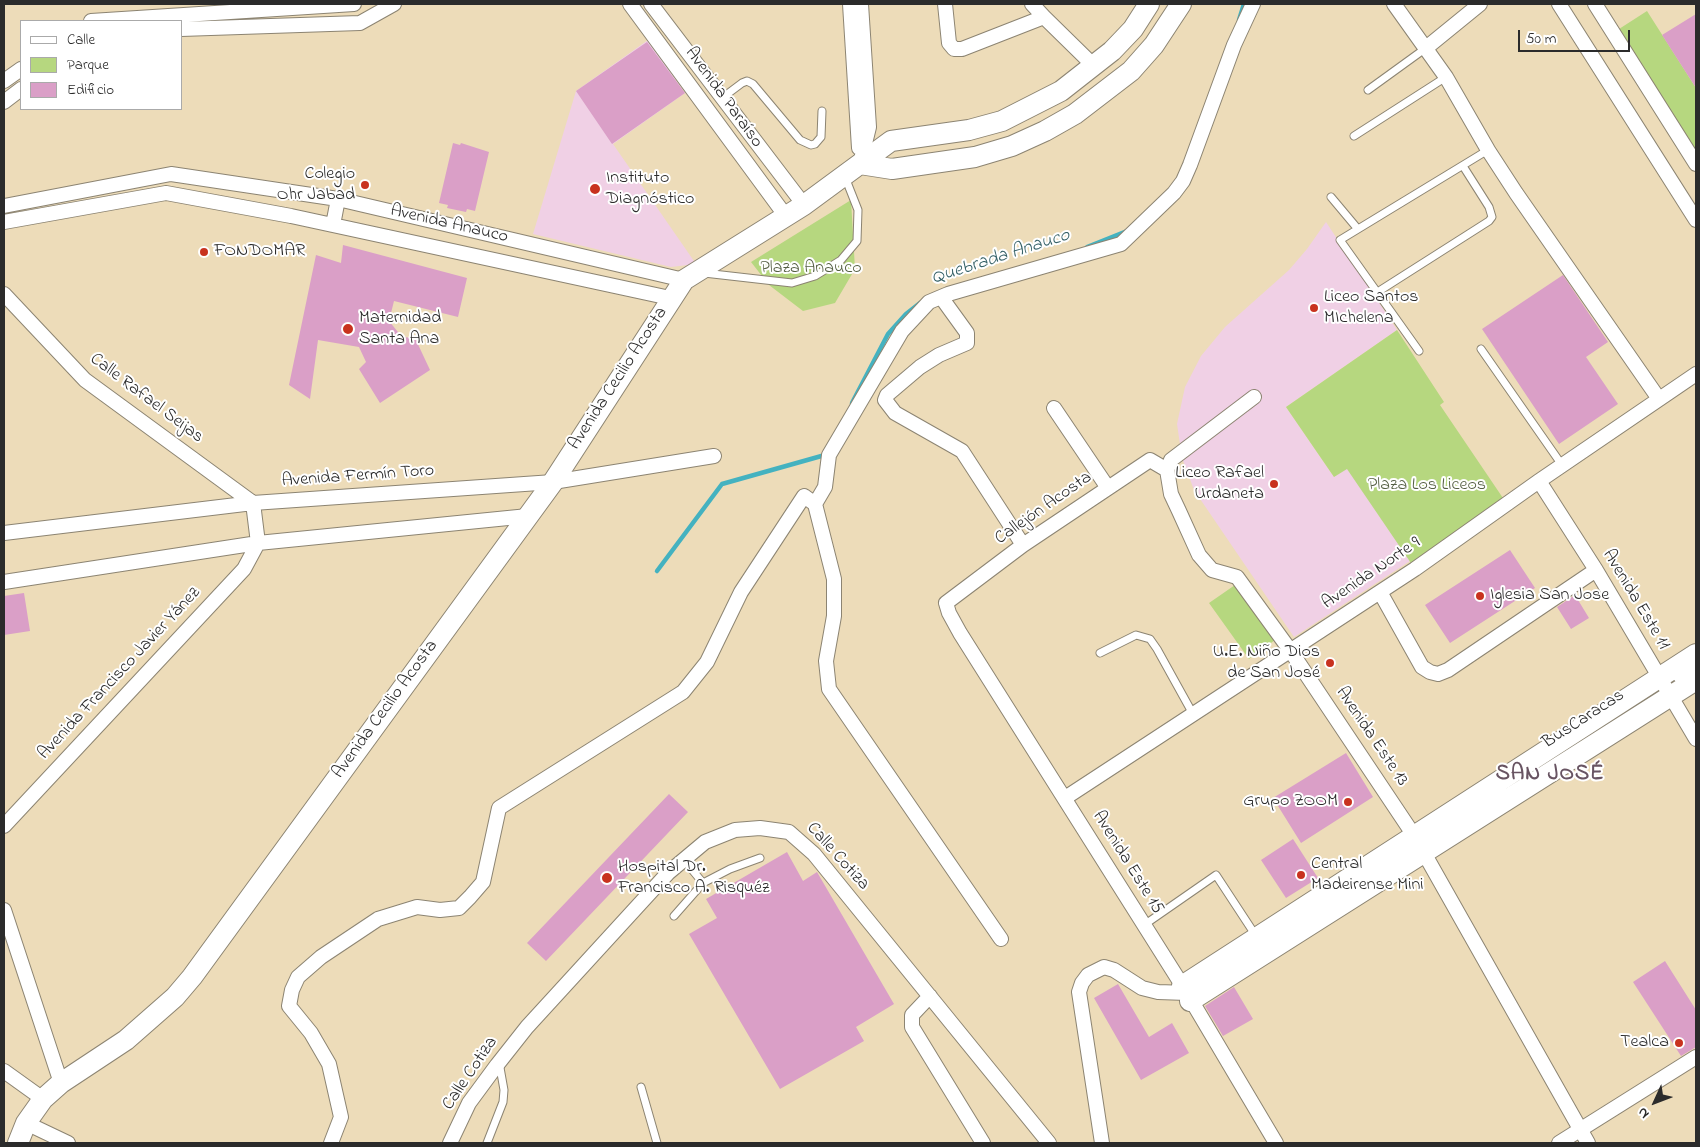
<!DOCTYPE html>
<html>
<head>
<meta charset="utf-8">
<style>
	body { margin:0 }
	#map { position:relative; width:1700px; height:1147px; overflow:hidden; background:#eddcb9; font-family:"Indie Flower",sans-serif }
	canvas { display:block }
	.frame { position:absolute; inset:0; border:5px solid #2b2b2b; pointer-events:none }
	.legend { position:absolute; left:20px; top:20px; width:162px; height:90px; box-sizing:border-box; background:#fff; border:1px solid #aaa; margin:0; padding:6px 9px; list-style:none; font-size:15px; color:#2b2b2b }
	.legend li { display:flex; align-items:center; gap:10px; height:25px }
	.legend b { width:25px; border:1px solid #aaa }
	.north { position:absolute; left:1630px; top:1077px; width:50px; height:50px; -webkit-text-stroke:4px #fff; paint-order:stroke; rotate:227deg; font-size:14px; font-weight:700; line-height:20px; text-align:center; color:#2b2b2b }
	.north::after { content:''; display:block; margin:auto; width:18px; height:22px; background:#2b2b2b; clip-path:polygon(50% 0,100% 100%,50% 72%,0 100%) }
	.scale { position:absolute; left:1518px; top:30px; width:112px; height:22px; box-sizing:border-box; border:2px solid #2b2b2b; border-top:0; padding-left:6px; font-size:15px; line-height:18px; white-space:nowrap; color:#2b2b2b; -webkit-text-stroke:4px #fff; paint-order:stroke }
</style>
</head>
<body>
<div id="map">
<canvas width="1700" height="1147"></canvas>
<div class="frame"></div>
<ul class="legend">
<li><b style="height:6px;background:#fff"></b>Calle</li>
<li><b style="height:14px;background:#b6d77f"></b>Parque</li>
<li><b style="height:14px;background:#da9fc7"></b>Edificio</li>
</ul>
<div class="north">N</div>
<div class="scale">50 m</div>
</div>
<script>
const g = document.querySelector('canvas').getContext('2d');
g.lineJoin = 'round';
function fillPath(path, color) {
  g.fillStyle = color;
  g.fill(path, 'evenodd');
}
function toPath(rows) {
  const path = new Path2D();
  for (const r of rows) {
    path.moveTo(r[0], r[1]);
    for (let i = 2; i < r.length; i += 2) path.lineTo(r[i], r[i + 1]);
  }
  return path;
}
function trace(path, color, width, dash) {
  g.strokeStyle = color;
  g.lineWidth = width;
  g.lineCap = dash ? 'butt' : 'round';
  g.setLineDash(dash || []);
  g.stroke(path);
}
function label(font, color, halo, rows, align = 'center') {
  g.font = font + ' "Indie Flower",sans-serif';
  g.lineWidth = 4;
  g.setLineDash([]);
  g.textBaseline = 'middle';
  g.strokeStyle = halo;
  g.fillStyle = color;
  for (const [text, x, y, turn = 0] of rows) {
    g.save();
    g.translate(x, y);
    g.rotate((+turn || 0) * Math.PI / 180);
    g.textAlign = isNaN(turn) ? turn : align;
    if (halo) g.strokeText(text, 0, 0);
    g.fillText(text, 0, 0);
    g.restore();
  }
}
const built = toPath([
	[648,40,685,93,613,144,696,264,671,267,533,234,576,91],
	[1326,222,1397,330,1286,407,1334,477,1347,468,1410,561,1294,637,1194,490,1182,458,1177,424,1185,387,1201,356,1225,327,1289,270,1307,249]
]);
const green = toPath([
	[1647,11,1696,88,1696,150,1619,29],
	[851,200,855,269,835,303,803,311,769,285,751,262],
	[1397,330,1444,402,1440,405,1507,504,1415,569,1347,469,1334,477,1286,407],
	[1235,585,1275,640,1249,659,1209,603]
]);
const stream = toPath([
	[1239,20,1244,4],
	[1087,247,1127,231],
	[852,403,888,334,906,314,920,303],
	[657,571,722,484,825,455]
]);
const building = toPath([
	[1696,14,1696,88,1662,35],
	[647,42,685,93,612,144,576,91],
	[453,143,460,145,461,143,489,152,475,211,467,209,466,212,447,208,448,205,439,203],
	[343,245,467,278,458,317,394,301,389,321,402,337,415,338,430,370,380,403,359,369,366,362,359,347,318,340,310,399,289,385,316,255,341,263],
	[1563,275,1608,342,1586,357,1618,404,1559,444,1482,329],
	[1510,550,1535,588,1450,643,1425,605],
	[24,593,30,631,4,635,4,596],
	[1575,595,1589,618,1571,629,1557,607],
	[1346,753,1373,797,1301,843,1273,798],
	[669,794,688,812,546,961,527,943],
	[1293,839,1318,878,1286,898,1261,860],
	[787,852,803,881,817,872,894,1004,856,1027,864,1041,780,1089,689,934,717,918,706,899],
	[1665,961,1696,1010,1696,1047,1681,1056,1633,982],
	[1118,984,1149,1037,1172,1023,1189,1053,1141,1080,1094,998],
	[1234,987,1253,1019,1223,1036,1205,1006]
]);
const lane = toPath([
	[1368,90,1426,48],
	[722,98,742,83,747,81,753,84,800,140,811,145,815,144,821,137,822,111],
	[1354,136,1446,77],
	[1331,197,1357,228],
	[704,273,792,283,815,276,841,260,857,241,858,210,845,177],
	[1376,293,1489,221,1492,217,1489,207,1463,166],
	[1481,349,1562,465],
	[1419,351,1340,240,1488,150],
	[1100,653,1136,635,1150,639,1157,649,1193,714],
	[1677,678,1696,666],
	[684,860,703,883],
	[674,916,703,883,730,869,760,858],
	[1144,925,1216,875,1256,936],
	[641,1087,657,1143],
	[487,1143,503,1102,504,1090,499,1062]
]);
const street = toPath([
	[630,4,785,215],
	[651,4,804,205],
	[850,4,859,148],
	[945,4,949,43,954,49,962,49,1044,17,1095,67],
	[1032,4,1044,17],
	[1394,4,1446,77,1488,150,1516,193,1659,399],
	[1559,4,1696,220],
	[1595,4,1696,164],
	[91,21,354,4],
	[181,29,360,23,394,4],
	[1426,48,1480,4],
	[4,81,21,69],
	[4,102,21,89],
	[860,164,869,127,861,4],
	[4,206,171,174,338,199,684,280],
	[4,222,166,193,291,216,670,298],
	[333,225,338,199],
	[4,294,85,380,253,503,258,543,244,569,4,826],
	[941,297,967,333,967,343,939,355,920,367,887,395,885,400,895,413,962,451,1023,545],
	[1254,397,1171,460,1167,470,1171,494,1179,511,1199,555,1212,570,1237,577,1290,650,1415,837,1588,1143],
	[1054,408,1108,488],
	[1167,470,1150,460,1023,545,946,603,949,613,960,633,1187,993,1276,1143],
	[1539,481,1596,570,1696,739],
	[815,504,825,487,829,455,902,331,929,302,948,294,1121,244,1174,193,1183,181,1190,165,1234,45,1253,4],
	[4,533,253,503,553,482,714,456],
	[4,582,258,543,528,516],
	[1380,592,1422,667,1430,672,1438,674,1448,670,1596,570],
	[1065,798,1415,569,1539,481,1696,374],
	[4,910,61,1083],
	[930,996,912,1015,912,1027,983,1143],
	[4,1071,43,1099],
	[26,1123,68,1143],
	[331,1143,341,1117,329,1064,311,1033,289,1006,292,990,298,977,321,957,378,919,417,907,440,910,459,908,470,897,483,882,499,808,683,692,707,662,741,592,804,496,815,504,834,579,834,616,826,661,829,689,1001,939],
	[450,1143,469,1103,497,1065,527,1027,668,873,705,842,735,830,760,828,789,832,814,854,1049,1143],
	[1102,1143,1079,992,1082,983,1088,975,1104,967,1114,970,1142,988,1158,992,1187,993],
	[1559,1143,1696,1057]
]);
const secondary = toPath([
	[860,164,892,169,975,157,1012,146,1045,131,1075,114,1131,71,1154,45,1181,4],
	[1182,986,1696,654],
	[1190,1001,1696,680],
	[18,1143,26,1123,43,1099,61,1083,126,1040,175,997,192,977,553,482,684,280,804,205,891,141,969,130,1002,121,1061,91,1112,51,1133,29,1149,4]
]);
const markers = [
	[365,185,5,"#c8321e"],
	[595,189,6,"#c8321e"],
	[204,252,5,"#c8321e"],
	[1314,308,5,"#c8321e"],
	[348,329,6,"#c8321e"],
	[1274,484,5,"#c8321e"],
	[1480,596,5,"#c8321e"],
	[1330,663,5,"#c8321e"],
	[1348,802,5,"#c8321e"],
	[1301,875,5,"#c8321e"],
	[607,878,6,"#c8321e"],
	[1679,1043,5,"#c8321e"]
];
const streetNames = [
	["Avenida Paraíso",723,98,54],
	["Avenida Anauco",449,225,13],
	["Avenida Cecilio Acosta",619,379,-57],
	["Calle Rafael Seijas",146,399,37],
	["Avenida Fermín Toro",358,477,-4],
	["Callejón Acosta",1044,509,-35],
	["Avenida Norte 9",1372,574,-34],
	["Avenida Este 11",1635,600,59],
	["Avenida Francisco Javier Yánez",120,674,-47],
	["Avenida Cecilio Acosta",386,710,-54],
	["BusCaracas",1584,720,-33],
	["Avenida Este 13",1371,737,56],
	["Calle Cotiza",837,857,48],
	["Avenida Este 15",1127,863,58],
	["Calle Cotiza",471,1074,-56]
];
const poiNames = [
	["Colegio",355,175,"right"],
	["Ohr Jabad",355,196,"right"],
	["Instituto",606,179],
	["Diagnóstico",606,200],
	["FONDOMAR",214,252],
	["Liceo Santos",1324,298],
	["MIchelena",1324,319],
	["Maternidad",359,319],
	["Santa Ana",359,340],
	["Liceo Rafael",1264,474,"right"],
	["Urdaneta",1264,495,"right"],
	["Iglesia San Jose",1490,596],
	["U.E. Niño Dios",1320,653,"right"],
	["de San José",1320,674,"right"],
	["Grupo ZOOM",1338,802,"right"],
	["Central",1311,865],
	["Madeirense Mini",1311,886],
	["Hospital Dr.",618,868],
	["Francisco A. Risquéz",618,889],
	["Tealca",1669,1043,"right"]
];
const parkNames = [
	["Plaza Anauco",811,269],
	["Plaza Los Liceos",1427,486]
];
const waterNames = [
	["Quebrada Anauco",1001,258,-18]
];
const districtNames = [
	["SAN JOSÉ",1550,775]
];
fillPath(built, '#f0d0e5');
fillPath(green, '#b6d77f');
trace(stream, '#44b2c0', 4.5);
fillPath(building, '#da9fc7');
trace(lane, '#8c8472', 9);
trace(street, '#8c8472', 16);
trace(secondary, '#8c8472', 22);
trace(lane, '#fff', 7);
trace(street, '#fff', 14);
trace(secondary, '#fff', 20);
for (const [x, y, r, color] of markers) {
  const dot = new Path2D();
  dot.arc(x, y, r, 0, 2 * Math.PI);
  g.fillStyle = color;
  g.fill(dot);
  trace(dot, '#fff', 2);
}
label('18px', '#2b2b2b', '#fff', streetNames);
label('18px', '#2b2b2b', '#fff', poiNames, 'left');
label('18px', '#555f44', '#fff', parkNames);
label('italic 19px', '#356167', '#fff', waterNames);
g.letterSpacing = '1px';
label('bold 22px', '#685462', '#fff', districtNames);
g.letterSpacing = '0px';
</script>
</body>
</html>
